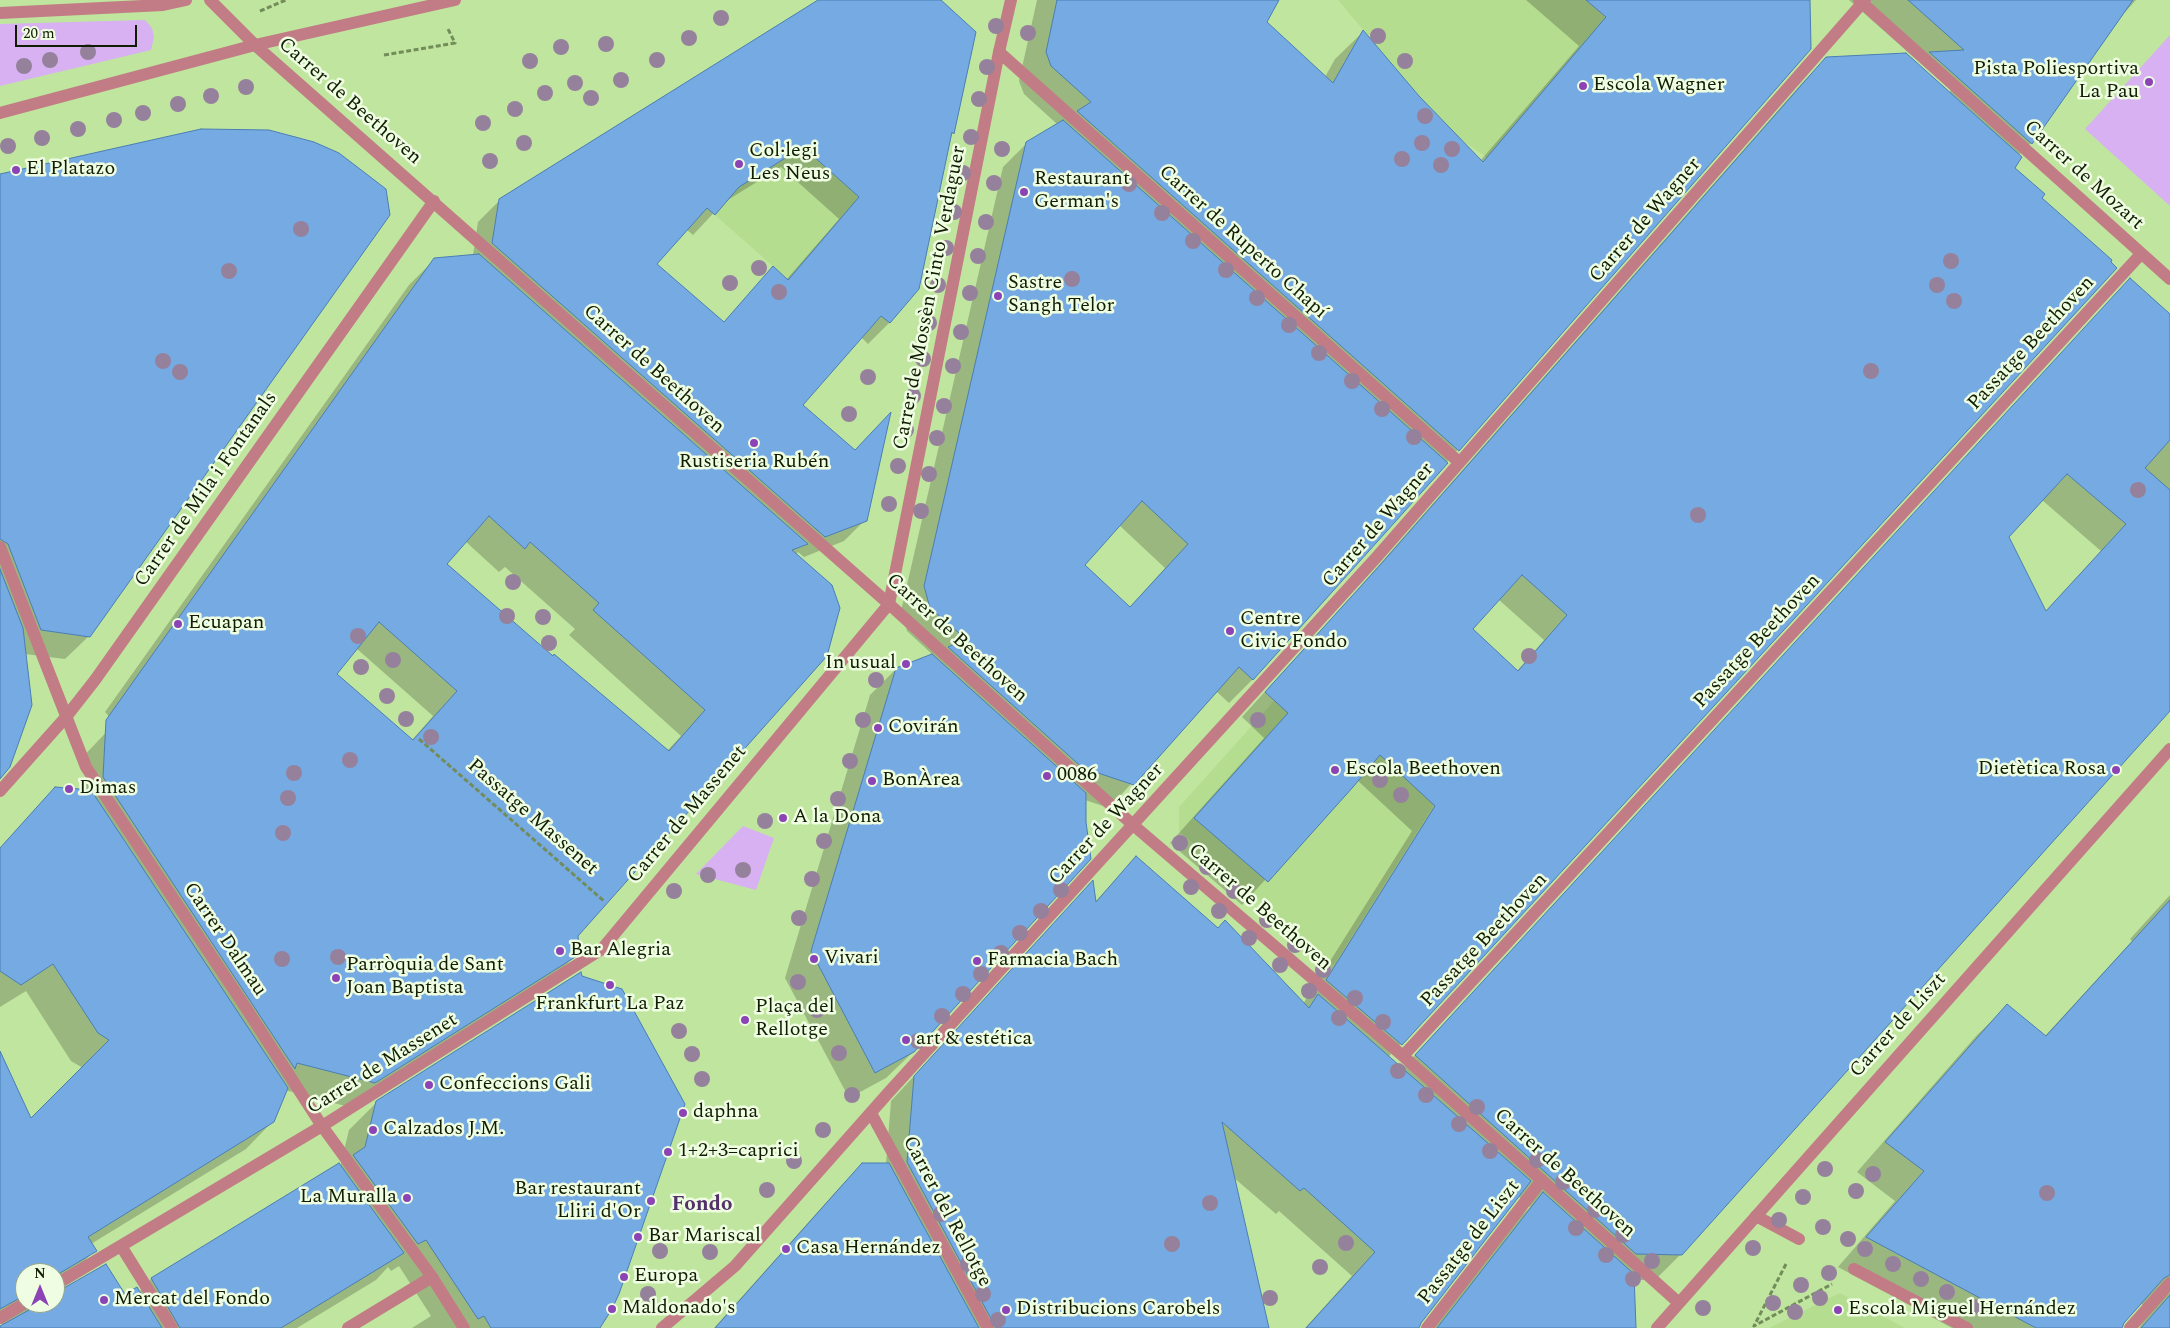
<!DOCTYPE html>
<html>
<head>
<meta charset="utf-8">
<style>
	body { margin:0 }
	#map { position:relative; width:2170px; height:1328px; overflow:hidden; background:#c0e59f; font-family:Spectral,serif }
	canvas { display:block }
	.north { position:absolute; left:15px; top:1263px; width:50px; height:50px; box-sizing:border-box; background:#effee2; border:1px solid #96a489; border-radius:50%; rotate:0deg; font-size:14px; font-weight:700; line-height:20px; text-align:center; color:#111d03 }
	.north::after { content:''; display:block; margin:auto; width:18px; height:22px; background:#8b43b6; clip-path:polygon(50% 0,100% 100%,50% 72%,0 100%) }
	.scale { position:absolute; left:15px; top:25px; width:122px; height:22px; box-sizing:border-box; border:2px solid #111d03; border-top:0; padding-left:6px; font-size:15px; line-height:18px; white-space:nowrap; color:#111d03; -webkit-text-stroke:4px #effee2; paint-order:stroke }
</style>
</head>
<body>
<div id="map">
<canvas width="2170" height="1328"></canvas>
<div class="north">N</div>
<div class="scale">20 m</div>
</div>
<script>
const g = document.querySelector('canvas').getContext('2d');
g.lineJoin = 'round';
function fillPath(path, color) {
  g.fillStyle = color;
  g.fill(path, 'evenodd');
}
function toPath(rows) {
  const path = new Path2D();
  for (const r of rows) {
    path.moveTo(r[0], r[1]);
    for (let i = 2; i < r.length; i += 2) path.lineTo(r[i], r[i + 1]);
  }
  return path;
}
function trace(path, color, width, dash) {
  g.strokeStyle = color;
  g.lineWidth = width;
  g.lineCap = dash ? 'butt' : 'round';
  g.setLineDash(dash || []);
  g.stroke(path);
}
function label(font, color, halo, rows, align = 'center') {
  g.font = font + ' Spectral,serif';
  g.lineWidth = 5;
  g.setLineDash([]);
  g.textBaseline = 'middle';
  g.strokeStyle = halo;
  g.fillStyle = color;
  for (const [text, x, y, turn = 0] of rows) {
    g.save();
    g.translate(x, y);
    g.rotate((+turn || 0) * Math.PI / 180);
    g.textAlign = isNaN(turn) ? turn : align;
    if (halo) g.strokeText(text, 0, 0);
    g.fillText(text, 0, 0);
    g.restore();
  }
}
const built = toPath([
	[1338,0,1586,0,1607,19,1689,0,1493,162,1462,140,1422,100],
	[615,127,787,134,873,210,800,290],
	[1350,616,1434,805,1334,965,1179,831,1179,807],
	[1840,1293,1905,1328,1769,1328]
]);
const green = toPath([
	[145,20,152,28,154,37,151,50,0,86,0,24],
	[2170,35,2170,206,2085,129],
	[743,826,774,838,756,890,696,874]
]);
const shadow = toPath([
	[820,0,938,0,975,32,953,133,950,136,918,288,889,323,868,344,861,337,801,405,865,520,844,541,804,557,798,552,796,555,577,936,578,953,553,978,349,1107,285,1090,273,1121,246,1149,91,1244,95,1250,68,1278,55,1285,55,1273,25,1273,25,1303,55,1303,55,1293,125,1296,139,1292,151,1279,339,1165,340,1167,349,1130,377,1102,597,1328,412,1328,431,1316,399,1266,391,1271,388,1267,376,1280,297,1328,0,1328,0,1326,5,1326,0,1322,0,1054,31,1120,83,1068,71,1061,26,991,0,1007,0,851,78,790,90,778,78,762,115,723,105,712,409,285,434,260,473,255,478,222,500,200],
	[781,167,839,219,786,280,773,268,723,323,655,264,686,229,693,235,723,203],
	[465,541,499,572,505,567,575,629,569,635,681,736,667,751,553,657,445,564],
	[356,648,433,716,412,740,335,674],
	[1037,0,1279,0,1265,22,1325,77,1335,59,1363,32,1418,97,1480,161,1579,46,1526,0,1808,0,1810,49,1446,463,1252,680,1229,703,1216,691,1109,808,1085,800,913,1052,886,1078,849,1098,785,978,870,695,896,669,933,655,907,631,901,611,1003,167,1027,143,1057,124,1024,94,1019,81],
	[1119,525,1165,568,1129,608,1083,565],
	[1849,0,2136,0,2116,22,2031,143,2018,156,1401,1044,1388,1057,1402,1069,2130,280,2170,316,2170,709,1681,1254,1655,1280,1633,1280,1621,1328,1433,1328,1519,1218,1530,1207,1518,1196,1419,1322,1418,1328,1305,1328,1352,1276,1279,1211,1276,1214,1233,1177,1268,1328,714,1328,839,1188,863,1164,886,1164,891,1101,1092,883,1095,902,1136,858,1303,1004,1412,831,1357,780,1242,905,1170,843,1264,738,1242,717,1357,590,1802,83,1826,58,1935,108,1951,90],
	[2042,500,2101,551,2045,612,2007,537],
	[1498,599,1544,640,1517,671,1471,629],
	[0,175,89,636,65,659,17,653,0,755],
	[2170,895,2170,1328,2139,1328,2149,1314,2147,1307,2141,1304,2123,1322,2121,1328,1952,1328,1838,1267,1895,1201,1857,1172,1977,1035,2007,1006,2044,1037,2132,941,2130,939]
]);
const building = toPath([
	[818,0,941,0,976,32,954,134,952,132,919,289,890,323,881,316,803,405,855,450,891,412,867,521,825,537,492,243,499,199,818,0],
	[803,147,859,197,788,280,773,266,724,322,657,264,707,208,715,215,739,187,803,147],
	[1057,0,1279,0,1267,22,1333,83,1363,30,1419,96,1483,162,1606,17,1586,0,1810,0,1811,49,1459,451,1077,111,1091,102,1051,66,1046,52,1057,0],
	[1908,0,2133,0,2032,144,1929,52,1964,50,1908,0],
	[1906,53,2022,157,2015,168,2045,194,2042,198,2112,260,2111,262,2117,268,1402,1045,1326,980,1435,806,1380,755,1353,787,1268,882,1194,818,1288,713,1265,692,1381,564,1826,57,1906,53],
	[1522,575,1567,615,1518,671,1473,629,1522,575],
	[1063,120,1448,463,1253,680,1239,667,1134,785,1086,769,1086,771,948,647,966,639,930,608,924,586,1026,142,1063,120],
	[1142,501,1188,544,1130,607,1085,565,1142,501],
	[201,129,269,130,314,142,339,153,386,189,390,215,90,637,41,630,8,544,0,539,0,174,201,129],
	[479,254,808,544,792,550,832,585,840,608,827,656,578,936,580,954,375,1083,297,1063,295,1069,103,777,106,720,434,258,479,254],
	[489,516,525,549,530,542,599,603,593,610,705,710,669,751,554,654,553,656,447,564,489,516],
	[379,622,457,691,413,740,337,674,379,622],
	[2130,278,2170,314,2170,440,2145,468,2170,490,2170,711,1682,1255,1636,1254,1415,1055,2130,278],
	[2067,474,2126,524,2046,611,2009,537,2067,474],
	[0,569,23,628,32,705,10,767,0,779,0,569],
	[932,654,1086,793,1086,822,1091,859,914,1052,875,1073,811,951,896,668,932,654],
	[55,787,91,790,288,1088,274,1122,88,1237,97,1251,55,1276,55,1273,25,1273,25,1295,0,1309,0,1051,31,1118,109,1040,98,1033,53,964,21,985,0,971,0,848,55,787],
	[1136,856,1218,928,1225,920,1309,1008,1318,994,1531,1181,1421,1323,1419,1328,1306,1328,1375,1252,1304,1188,1300,1191,1222,1122,1269,1328,996,1328,907,1162,914,1076,1093,880,1096,902,1136,856],
	[2170,900,2170,1275,2164,1278,2124,1323,2122,1328,2036,1328,1866,1237,1924,1171,1885,1142,2007,1004,2046,1036,2170,900],
	[581,972,582,976,622,989,685,1104,619,1294,612,1309,600,1328,491,1328,484,1316,478,1319,426,1240,418,1244,353,1155,365,1147,376,1101,581,972],
	[339,1163,404,1253,281,1328,180,1328,151,1278,339,1163],
	[862,1163,889,1163,979,1328,715,1328,862,1163],
	[1543,1192,1634,1274,1636,1328,1437,1328,1543,1192],
	[106,1264,125,1294,137,1287,162,1328,0,1328,0,1326,29,1310,33,1303,55,1303,55,1293,106,1264],
	[2170,1295,2170,1328,2141,1328,2170,1295]
]);
const path = toPath([
	[260,11,286,0],
	[384,55,455,43,448,29],
	[419,739,605,902],
	[1786,1264,1754,1326,1832,1284]
]);
const pedestrian = toPath([
	[1756,1216,1799,1239],
	[121,1246,172,1328],
	[1854,1269,1967,1328],
	[55,1285,322,1126,602,949,889,604,999,52,1011,0],
	[0,1318,25,1303],
	[348,1328,432,1277]
]);
const minor = toPath([
	[210,0,255,45,889,604,1132,824,1403,1056,1679,1303],
	[1859,0,2170,279],
	[999,52,1459,462],
	[0,547,86,767,246,1008,322,1126,432,1277,464,1328],
	[0,791,66,717,95,680,434,201],
	[1403,1056,2141,254],
	[871,1113,988,1328],
	[662,1328,735,1266,889,1092,1375,559,1865,0],
	[1427,1328,1542,1180],
	[1657,1328,2170,749],
	[2130,1328,2170,1283]
]);
const tertiary = toPath([
	[0,13,163,5,186,0],
	[0,113,255,45,455,0]
]);
const trees = [
	[721,18],
	[996,26],
	[1028,33],
	[1378,36],
	[689,38],
	[606,44],
	[561,47],
	[88,52],
	[50,60],
	[657,60],
	[530,61],
	[1405,61],
	[24,66],
	[987,67],
	[621,80],
	[575,83],
	[246,87],
	[545,93],
	[211,96],
	[591,98],
	[979,99],
	[178,104],
	[515,109],
	[143,113],
	[1425,116],
	[114,120],
	[483,123],
	[78,129],
	[971,137],
	[42,138],
	[524,143],
	[1422,143],
	[8,146],
	[1002,149],
	[1452,149],
	[1402,159],
	[490,161],
	[1441,165],
	[963,173],
	[994,183],
	[1129,184],
	[954,212],
	[1162,213],
	[986,222],
	[301,229],
	[1193,241],
	[946,248],
	[978,256],
	[1951,261],
	[759,268],
	[1226,270],
	[229,271],
	[1072,279],
	[730,283],
	[938,285],
	[1937,285],
	[779,292],
	[970,293],
	[1257,298],
	[1954,301],
	[929,323],
	[1289,325],
	[961,332],
	[1319,353],
	[923,359],
	[163,361],
	[953,366],
	[1871,371],
	[180,372],
	[868,377],
	[1352,381],
	[913,396],
	[944,406],
	[1382,409],
	[849,414],
	[906,430],
	[1414,437],
	[937,438],
	[898,466],
	[929,474],
	[2138,490],
	[889,504],
	[921,511],
	[1698,515],
	[513,582],
	[507,616],
	[543,617],
	[358,636],
	[549,643],
	[1529,656],
	[393,660],
	[361,667],
	[876,680],
	[387,696],
	[406,719],
	[863,720],
	[1258,720],
	[431,737],
	[350,760],
	[850,761],
	[294,773],
	[1380,780],
	[1401,795],
	[288,798],
	[838,799],
	[765,821],
	[283,833],
	[824,841],
	[1180,843],
	[1207,867],
	[743,870],
	[708,875],
	[812,879],
	[1191,887],
	[1061,890],
	[674,891],
	[1234,891],
	[1041,911],
	[1219,911],
	[799,918],
	[1267,920],
	[1020,933],
	[1249,938],
	[1295,945],
	[1001,953],
	[338,957],
	[282,959],
	[1280,965],
	[1323,970],
	[981,974],
	[798,982],
	[1309,991],
	[963,994],
	[1355,998],
	[817,1010],
	[942,1016],
	[1339,1018],
	[1383,1022],
	[679,1031],
	[918,1041],
	[839,1053],
	[692,1054],
	[1398,1071],
	[702,1079],
	[852,1095],
	[1426,1095],
	[1477,1107],
	[1459,1124],
	[823,1130],
	[1490,1151],
	[1537,1160],
	[794,1161],
	[1825,1169],
	[1873,1174],
	[1563,1182],
	[767,1190],
	[1856,1191],
	[2047,1193],
	[1803,1197],
	[1210,1203],
	[1595,1210],
	[941,1214],
	[1779,1220],
	[1823,1227],
	[1576,1228],
	[1623,1235],
	[1848,1239],
	[1346,1243],
	[1172,1244],
	[1753,1248],
	[1865,1249],
	[660,1251],
	[710,1252],
	[1606,1255],
	[1652,1261],
	[968,1264],
	[1893,1264],
	[1320,1267],
	[1829,1273],
	[1633,1279],
	[1921,1279],
	[1801,1285],
	[1947,1292],
	[648,1294],
	[983,1294],
	[1270,1298],
	[1820,1298],
	[1773,1303],
	[1974,1307],
	[1703,1308],
	[1795,1312],
	[998,1320]
];
const markers = [
	[2149,82,5,"#8b43b6"],
	[1583,86,5,"#8b43b6"],
	[739,164,5,"#8b43b6"],
	[16,170,5,"#8b43b6"],
	[1024,192,5,"#8b43b6"],
	[998,296,5,"#8b43b6"],
	[754,443,5,"#8b43b6"],
	[178,624,5,"#8b43b6"],
	[1230,631,5,"#8b43b6"],
	[906,664,5,"#8b43b6"],
	[878,728,5,"#8b43b6"],
	[1335,770,5,"#8b43b6"],
	[2116,770,5,"#8b43b6"],
	[1047,776,5,"#8b43b6"],
	[872,781,5,"#8b43b6"],
	[69,789,5,"#8b43b6"],
	[783,818,5,"#8b43b6"],
	[560,951,5,"#8b43b6"],
	[814,959,5,"#8b43b6"],
	[977,961,5,"#8b43b6"],
	[336,978,5,"#8b43b6"],
	[610,985,5,"#8b43b6"],
	[745,1020,5,"#8b43b6"],
	[906,1040,5,"#8b43b6"],
	[429,1085,5,"#8b43b6"],
	[683,1113,5,"#8b43b6"],
	[373,1130,5,"#8b43b6"],
	[668,1152,5,"#8b43b6"],
	[407,1198,5,"#8b43b6"],
	[651,1201,5,"#8b43b6"],
	[638,1237,5,"#8b43b6"],
	[786,1249,5,"#8b43b6"],
	[624,1277,5,"#8b43b6"],
	[104,1300,5,"#8b43b6"],
	[612,1309,5,"#8b43b6"],
	[1006,1310,5,"#8b43b6"],
	[1838,1310,5,"#8b43b6"]
];
const poiNames = [
	["Pista Poliesportiva",2139,70,"right"],
	["La Pau",2139,93,"right"],
	["Escola Wagner",1593,86],
	["Col·legi",749,152],
	["Les Neus",749,175],
	["El Platazo",26,170],
	["Restaurant",1034,180],
	["German's",1034,203],
	["Sastre",1008,284],
	["Sangh Telor",1008,307],
	["Rustiseria Rubén",754,463,"center"],
	["Centre",1240,620],
	["Civic Fondo",1240,643],
	["Ecuapan",188,624],
	["In usual",896,664,"right"],
	["Covirán",888,728],
	["Escola Beethoven",1345,770],
	["Dietètica Rosa",2106,770,"right"],
	["0086",1057,776],
	["BonÀrea",882,781],
	["Dimas",79,789],
	["A la Dona",793,818],
	["Bar Alegria",570,951],
	["Vivari",824,959],
	["Farmacia Bach",987,961],
	["Parròquia de Sant",346,966],
	["Joan Baptista",346,989],
	["Frankfurt La Paz",610,1005,"center"],
	["Plaça del",755,1008],
	["Rellotge",755,1031],
	["art & estética",916,1040],
	["Confeccions Gali",439,1085],
	["daphna",693,1113],
	["Calzados J.M.",383,1130],
	["1+2+3=caprici",678,1152],
	["Bar restaurant",641,1190,"right"],
	["Lliri d'Or",641,1213,"right"],
	["La Muralla",397,1198,"right"],
	["Bar Mariscal",648,1237],
	["Casa Hernández",796,1249],
	["Europa",634,1277],
	["Mercat del Fondo",114,1300],
	["Maldonado's",622,1309],
	["Distribucions Carobels",1016,1310],
	["Escola Miguel Hernández",1848,1310]
];
const streetNames = [
	["Carrer de Beethoven",349,102,41],
	["Carrer de Mozart",2083,176,42],
	["Carrer de Wagner",1646,221,-49],
	["Carrer de Ruperto Chapí",1242,243,42],
	["Carrer de Mossèn Cinto Verdaguer",931,298,-79],
	["Passatge Beethoven",2032,344,-47],
	["Carrer de Beethoven",653,370,42],
	["Carrer de Mila i Fontanals",207,490,-55],
	["Carrer de Wagner",1379,526,-49],
	["Carrer de Beethoven",956,639,42],
	["Passatge Beethoven",1758,642,-47],
	["Carrer de Massenet",688,815,-50],
	["Passatge Massenet",532,818,41],
	["Carrer de Wagner",1107,825,-47],
	["Carrer de Beethoven",1259,908,41],
	["Carrer Dalmau",224,940,56],
	["Passatge Beethoven",1485,941,-47],
	["Carrer de Liszt",1899,1026,-48],
	["Carrer de Massenet",383,1065,-32],
	["Carrer de Beethoven",1564,1174,42],
	["Carrer del Rellotge",946,1212,62],
	["Passatge de Liszt",1470,1243,-52]
];
const neighbourhoodNames = [
	["Fondo",702,1206]
];
fillPath(built, '#b5dd90');
fillPath(green, '#d7b1f2');
fillPath(shadow, '#0003');
fillPath(building, '#75aae3');
trace(building, '#4a7eb3', 1);
trace(path, '#728c5a', 3, [5, 2.5]);
trace(pedestrian, '#c27c85', 12);
trace(minor, '#c27c85', 12);
trace(tertiary, '#c27c85', 12);
g.fillStyle = '#95819b';
for (const [x, y] of trees) {
  g.beginPath();
  g.arc(x, y, 8, 0, 2 * Math.PI);
  g.fill();
}
for (const [x, y, r, color] of markers) {
  const dot = new Path2D();
  dot.arc(x, y, r, 0, 2 * Math.PI);
  g.fillStyle = color;
  g.fill(dot);
  trace(dot, '#effee2', 2);
}
label('20px', '#111d03', '#effee2', poiNames, 'left');
label('20px', '#111d03', '#effee2', streetNames);
label('bold 21px', '#533069', '#effee2', neighbourhoodNames);
</script>
</body>
</html>
